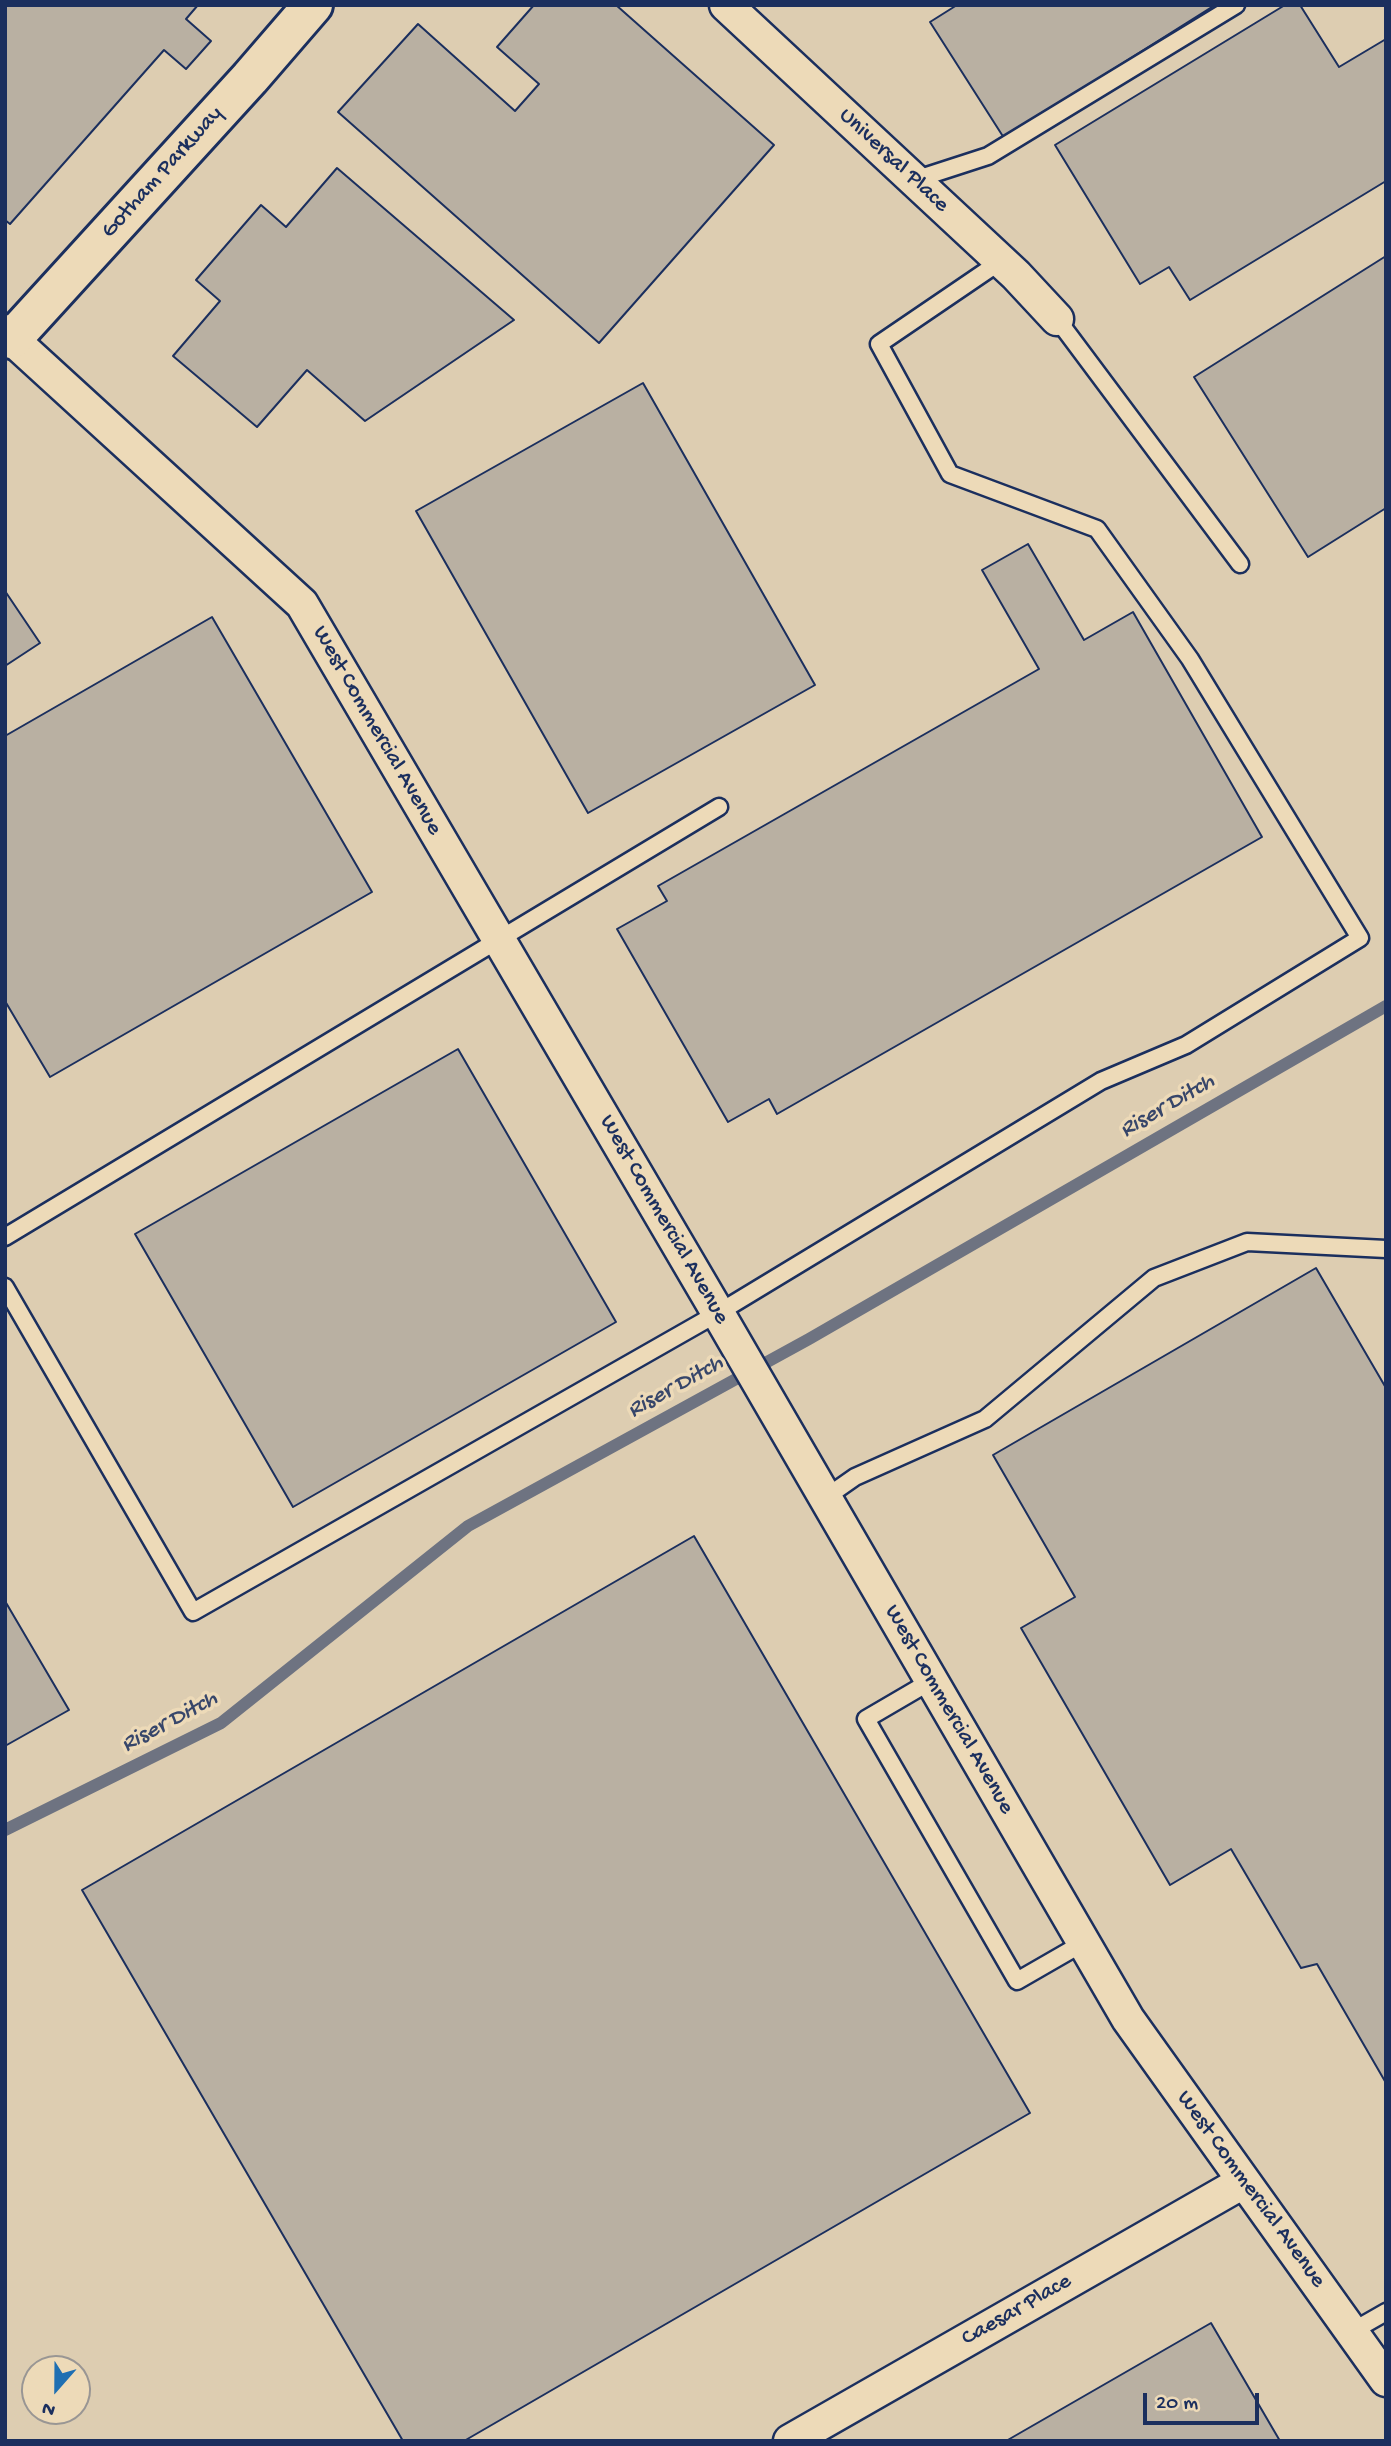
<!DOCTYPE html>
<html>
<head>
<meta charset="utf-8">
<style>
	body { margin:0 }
	#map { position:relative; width:1391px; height:2446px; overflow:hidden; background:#eddab8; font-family:"Gochi Hand",sans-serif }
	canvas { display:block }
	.frame { position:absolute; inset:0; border:7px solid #1b2f5e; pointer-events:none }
	.north { position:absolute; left:21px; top:2355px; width:70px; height:70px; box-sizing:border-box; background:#eddab8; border:2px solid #999694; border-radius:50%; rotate:201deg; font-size:19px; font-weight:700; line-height:28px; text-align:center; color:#1b2f5e }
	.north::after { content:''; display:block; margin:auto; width:24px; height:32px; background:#1f6fb2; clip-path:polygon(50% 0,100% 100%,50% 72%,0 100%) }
	.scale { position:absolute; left:1143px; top:2393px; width:116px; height:32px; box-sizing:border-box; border:4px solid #1b2f5e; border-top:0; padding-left:9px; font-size:21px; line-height:24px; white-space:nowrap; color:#1b2f5e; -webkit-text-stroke:5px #eddab8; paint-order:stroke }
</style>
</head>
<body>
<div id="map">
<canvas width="1391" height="2446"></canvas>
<div class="frame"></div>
<div class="north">N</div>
<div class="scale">20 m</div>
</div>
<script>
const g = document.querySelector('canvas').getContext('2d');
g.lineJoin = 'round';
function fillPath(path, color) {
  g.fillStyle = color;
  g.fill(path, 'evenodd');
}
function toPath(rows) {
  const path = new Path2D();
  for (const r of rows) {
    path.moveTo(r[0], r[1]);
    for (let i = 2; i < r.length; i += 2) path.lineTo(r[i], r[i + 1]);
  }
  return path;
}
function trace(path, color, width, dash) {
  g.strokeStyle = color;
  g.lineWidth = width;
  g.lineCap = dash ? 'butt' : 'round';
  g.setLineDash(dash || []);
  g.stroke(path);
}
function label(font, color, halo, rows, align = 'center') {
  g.font = font + ' "Gochi Hand",sans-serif';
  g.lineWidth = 7;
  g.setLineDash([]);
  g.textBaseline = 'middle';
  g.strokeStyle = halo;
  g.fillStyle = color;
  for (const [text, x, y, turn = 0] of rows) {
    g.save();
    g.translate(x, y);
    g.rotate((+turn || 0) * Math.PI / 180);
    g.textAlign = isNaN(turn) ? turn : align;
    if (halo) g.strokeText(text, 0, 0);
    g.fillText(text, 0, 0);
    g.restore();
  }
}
const built = toPath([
	[5,5,1386,5,1386,2441,5,2441],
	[35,2369,77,2369,77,2411,35,2411]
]);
const stream = toPath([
	[5,1830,221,1723,468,1526,809,1339,1386,1006]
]);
const building = toPath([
	[5,5,198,5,186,19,211,41,186,69,164,50,10,224,5,220,5,5],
	[534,5,616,5,774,145,599,343,338,112,418,24,515,111,539,84,497,47,534,5],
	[957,5,1215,5,1004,138,930,22,957,5],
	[1285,5,1300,5,1339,67,1386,39,1386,181,1190,300,1169,267,1140,284,1055,145,1285,5],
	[337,168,514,320,365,421,307,370,257,427,173,356,220,301,196,280,261,205,286,227,337,168],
	[1386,256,1386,508,1308,557,1194,377,1386,256],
	[643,383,815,685,588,813,416,511,643,383],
	[1028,544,1084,640,1133,612,1262,837,777,1114,769,1099,728,1122,617,929,667,901,658,886,1039,669,982,570,1028,544],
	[5,591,40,643,5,666,5,591],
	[212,617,372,892,50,1077,5,1001,5,736,212,617],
	[458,1049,616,1322,293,1507,135,1234,458,1049],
	[1316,1268,1386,1388,1386,2083,1317,1964,1301,1968,1231,1849,1170,1885,1021,1628,1075,1597,993,1455,1316,1268],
	[694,1536,1030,2113,464,2441,403,2441,82,1890,694,1536],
	[5,1601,69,1710,5,1746,5,1601],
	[1211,2323,1280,2441,1006,2441,1211,2323]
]);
const service = toPath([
	[914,180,988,156,1236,5],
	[1057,319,1240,564],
	[5,1237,719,807],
	[5,1287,193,1612,718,1313,1101,1081,1186,1045,1360,938,1190,659,1097,529,950,474,879,344,1001,261],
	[825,1498,855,1477,985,1419,1154,1278,1247,1242,1386,1249],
	[931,1681,866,1719,1017,1981,1083,1943],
	[1351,2332,1386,2312]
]);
const minor = toPath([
	[726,5,1016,275,1057,319],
	[12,339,302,604,718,1313,1128,2019,1386,2380],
	[790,2441,1243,2182]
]);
const tertiary = toPath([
	[5,334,12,339,250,78,313,5]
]);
const streetNames = [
	["Universal Place",893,161,43],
	["Gotham Parkway",163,173,-48],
	["West Commercial Avenue",376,731,60],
	["West Commercial Avenue",663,1220,60],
	["West Commercial Avenue",948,1710,60],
	["West Commercial Avenue",1250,2190,54],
	["Caesar Place",1017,2311,-30]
];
const waterNames = [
	["Riser Ditch",1168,1107,-30],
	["Riser Ditch",676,1388,-29],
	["Riser Ditch",170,1723,-28]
];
fillPath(built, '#ddcdb1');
trace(stream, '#6e7381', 12);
fillPath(building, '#b9b0a2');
trace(building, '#1b2f5e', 2);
trace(service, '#1b2f5e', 21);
trace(minor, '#1b2f5e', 37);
trace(tertiary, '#1b2f5e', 44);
trace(service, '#eddab8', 16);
trace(minor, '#eddab8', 32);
trace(tertiary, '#eddab8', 38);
label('23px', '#1b2f5e', '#eddab8', streetNames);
label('italic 24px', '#37466a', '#eddab8', waterNames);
</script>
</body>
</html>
